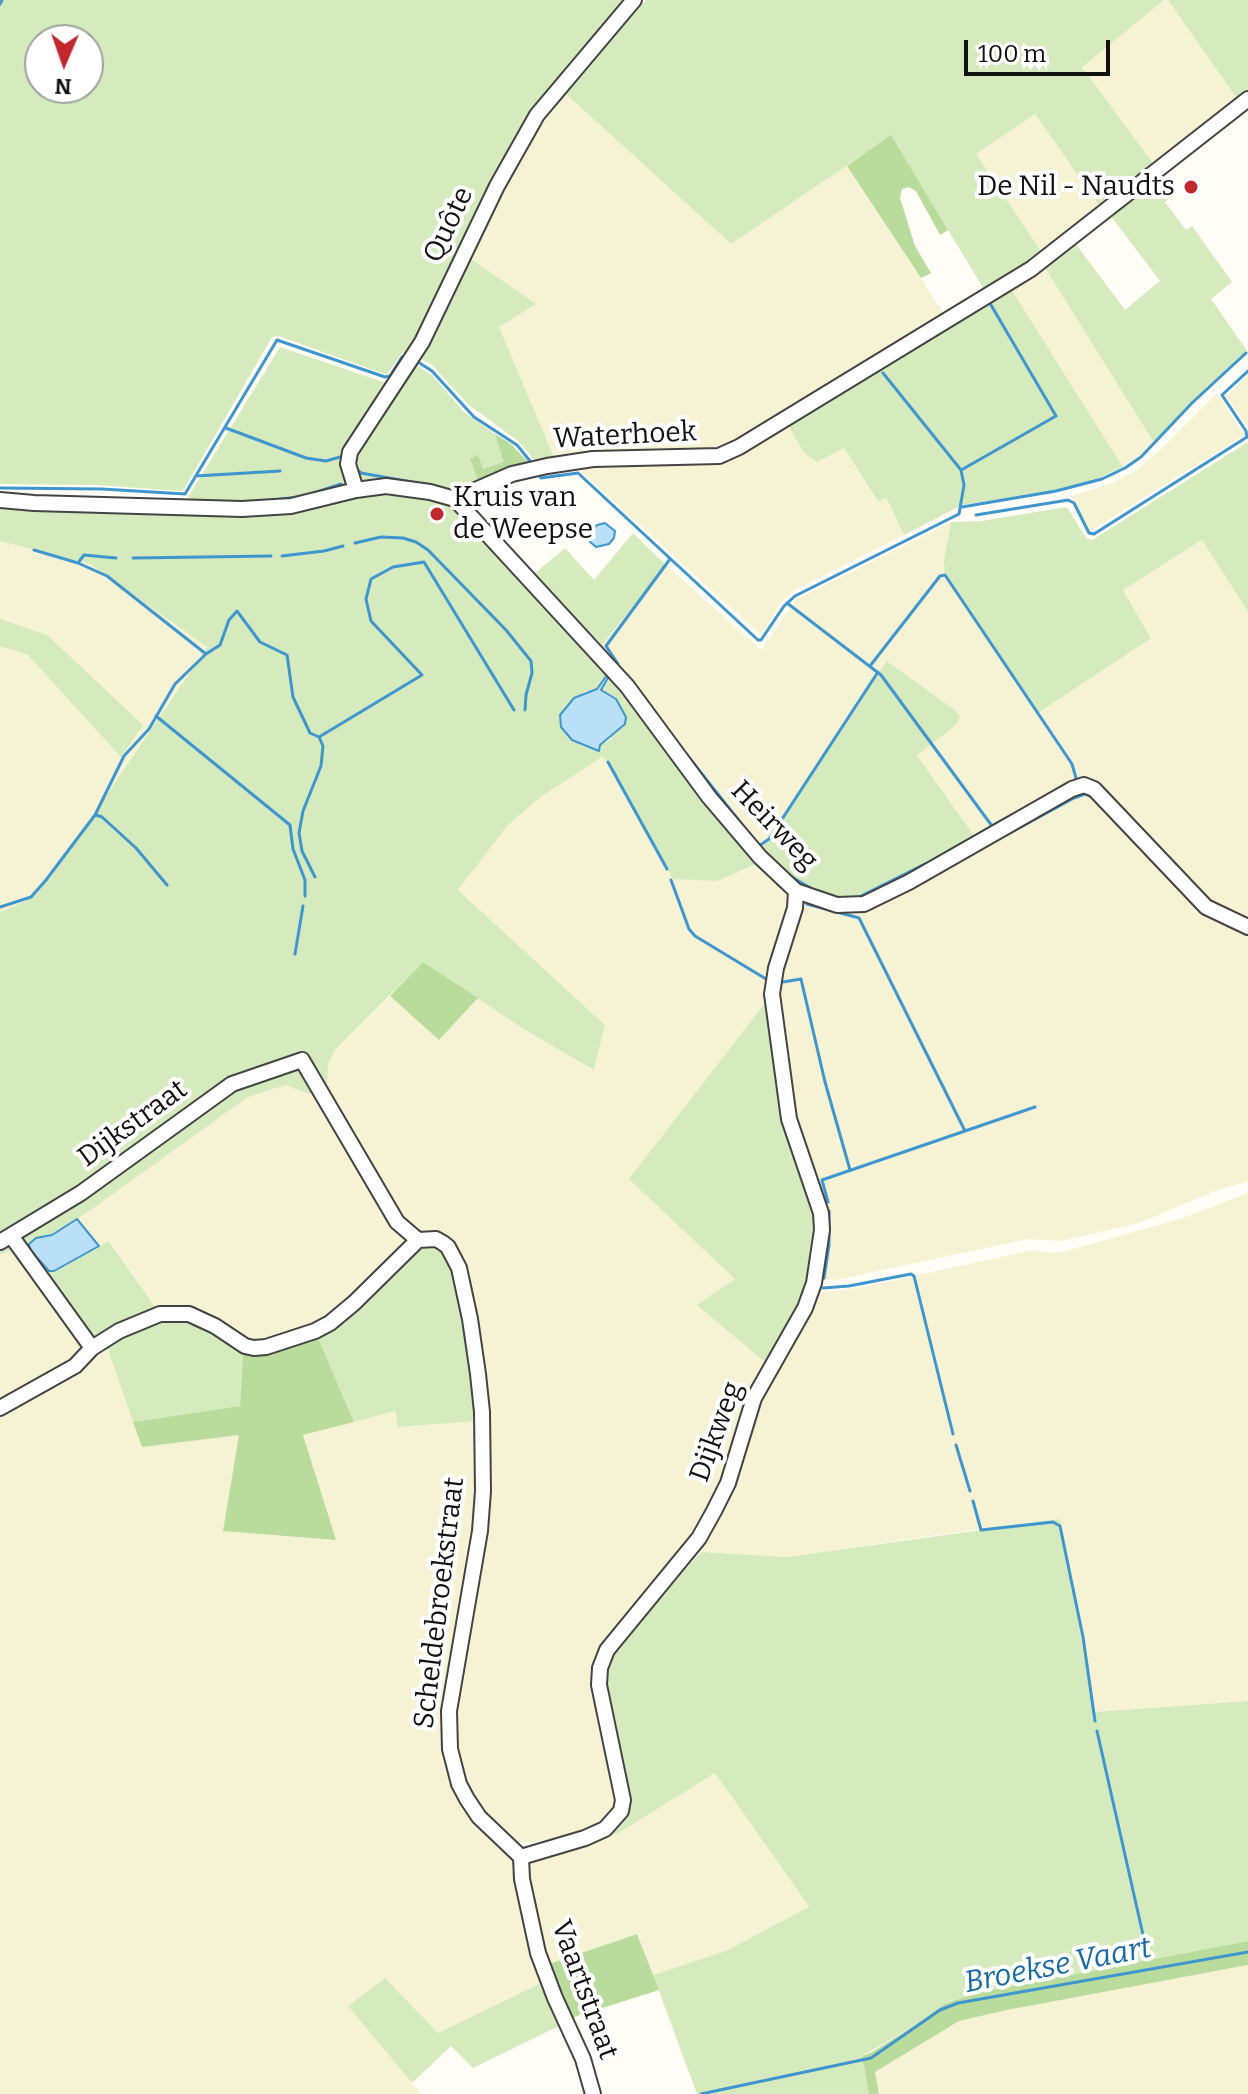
<!DOCTYPE html>
<html>
<head>
<meta charset="utf-8">
<style>
	body { margin:0 }
	#map { position:relative; width:1248px; height:2094px; overflow:hidden; background:#fffdf5; font-family:Bitter,serif }
	canvas { display:block }
	.north { position:absolute; left:24px; top:24px; width:80px; height:80px; box-sizing:border-box; background:#fff; border:2px solid #a0a0a0; border-radius:50%; rotate:182deg; font-size:22px; font-weight:700; line-height:32px; text-align:center; color:#111 }
	.north::after { content:''; display:block; margin:auto; width:28px; height:36px; background:#c4262e; clip-path:polygon(50% 0,100% 100%,50% 72%,0 100%) }
	.scale { position:absolute; left:964px; top:40px; width:146px; height:36px; box-sizing:border-box; border:4px solid #111; border-top:0; padding-left:10px; font-size:24px; line-height:28px; white-space:nowrap; color:#111; -webkit-text-stroke:6px #fff; paint-order:stroke }
</style>
</head>
<body>
<div id="map">
<canvas width="1248" height="2094"></canvas>
<div class="north">N</div>
<div class="scale">100 m</div>
</div>
<script>
const g = document.querySelector('canvas').getContext('2d');
g.lineJoin = 'round';
function fillPath(path, color) {
  g.fillStyle = color;
  g.fill(path, 'evenodd');
}
function toPath(rows) {
  const path = new Path2D();
  for (const r of rows) {
    path.moveTo(r[0], r[1]);
    for (let i = 2; i < r.length; i += 2) path.lineTo(r[i], r[i + 1]);
  }
  return path;
}
function trace(path, color, width, dash) {
  g.strokeStyle = color;
  g.lineWidth = width;
  g.lineCap = dash ? 'butt' : 'round';
  g.setLineDash(dash || []);
  g.stroke(path);
}
function label(font, color, halo, rows, align = 'center') {
  g.font = font + ' Bitter,serif';
  g.lineWidth = 8;
  g.setLineDash([]);
  g.textBaseline = 'middle';
  g.strokeStyle = halo;
  g.fillStyle = color;
  for (const [text, x, y, turn = 0] of rows) {
    g.save();
    g.translate(x, y);
    g.rotate((+turn || 0) * Math.PI / 180);
    g.textAlign = isNaN(turn) ? turn : align;
    if (halo) g.strokeText(text, 0, 0);
    g.fillText(text, 0, 0);
    g.restore();
  }
}
const farmland = toPath([
	[1164,0,1168,0,1238,100,1155,166,1081,66],
	[566,94,731,244,847,166,945,315,729,443,700,452,598,451,554,457,499,327,535,304,468,257,539,129],
	[1035,114,1101,208,1041,251,976,154],
	[1044,266,1154,443,1140,456,1123,467,1011,289],
	[1248,375,1248,428,1226,396],
	[1217,393,1243,434,1240,438,1090,531,1071,496,1112,483,1137,470,1159,451],
	[788,425,804,453,844,448,877,502,886,497,904,535,791,592,781,602,761,635,577,468,626,462,715,464,741,454],
	[951,522,944,559,1038,714,1151,637,1123,590,1202,540,1248,612,1248,919,1219,907,1188,881,1099,784,1089,777,1075,779,975,837,917,754,956,725,955,710,888,661,763,847,602,645,666,565,761,650,796,600],
	[0,541,90,564,207,646,52,875,26,901,0,912],
	[603,755,673,879,743,871,759,863,789,894,790,900,735,1279,698,1305,767,1364,725,1471,693,1534,603,1646,593,1677,593,1693,617,1794,615,1810,592,1829,563,1838,521,1843,507,1836,473,1795,463,1775,456,1750,455,1698,480,1576,487,1516,486,1369,463,1271,418,1240,330,1323,266,1347,160,1314,110,1241,99,1246,77,1219,248,1097,286,1085,308,1094,328,1065,334,1051,390,996,439,1040,478,998,525,1030,594,1070,605,1025,458,890,508,825,542,796],
	[1088,791,1182,893,1204,912,1248,935,1248,1181,1215,1191,1139,1223,1061,1241,1028,1239,836,1280,823,1279,828,1211,793,1121,778,1001,779,983,801,904,805,901,846,911,860,911,871,907,1078,792],
	[1248,1193,1248,1701,1094,1712,979,1529,787,1557,701,1552,733,1487,753,1417,820,1293,868,1286,1033,1250,1053,1253,1066,1251,1180,1219],
	[18,1245,92,1348,0,1408,0,1255],
	[107,1346,239,1435,335,1540,303,1435,395,1411,399,1427,478,1421,479,1493,461,1618,444,1696,444,1754,514,1860,527,1939,541,1983,438,2033,385,1978,348,2006,421,2094,0,2094,0,1419,71,1374],
	[715,1773,809,1908,728,1950,653,1975,637,1934,549,1964,530,1881,531,1863,549,1854,573,1850,602,1838,612,1830,615,1834],
	[1248,1965,1248,2094,879,2094,875,2072,959,2021,1007,2010]
]);
const green = toPath([
	[0,0,625,0,568,64,548,91,411,355,404,352,401,354,387,375,278,336,272,337,184,489,180,491,95,485,0,484],
	[40,40,88,40,88,88,40,88],
	[646,0,1164,0,1082,67,1155,166,1101,208,1035,114,976,154,1041,251,985,291,891,136,731,244,566,94],
	[1168,0,1248,0,1248,91,1238,100],
	[1156,180,1170,198,1165,202,1186,230,1192,226,1232,282,1211,299,1248,352,1207,387,1154,443,1044,266,1075,243,1125,310,1160,281,1110,215],
	[468,257,536,304,499,327,554,457,535,461,518,441,469,405,431,364,419,358],
	[1011,289,1123,467,1091,482,1069,489,962,505,904,535,886,497,878,502,844,448,817,462,804,453,788,425],
	[280,347,389,384,342,454,345,485,281,500,192,503,187,499],
	[414,364,432,375,464,412,495,434,505,462,483,469,470,459,478,481,456,491,367,483,361,480,354,468,354,451],
	[1248,442,1248,612,1202,540,1123,590,1151,638,1037,714,945,576,944,559,951,522,981,521,1067,507,1086,538,1092,540],
	[392,491,449,503,603,660,759,863,717,881,673,879,603,756,542,796,508,825,458,890,605,1025,594,1070,525,1030,423,962,334,1051,328,1065,327,1088,323,1094,308,1094,286,1085,248,1097,92,1209,52,1235,36,1238,54,1271,109,1241,160,1314,92,1348,18,1246,0,1255,0,912,26,901,52,875,207,647,90,564,0,541,0,504,137,511],
	[608,676,601,690,611,739,600,745,599,750,581,745,584,692,597,689],
	[633,533,666,565,602,645,533,575,565,548,594,580],
	[0,619,47,635,143,725,121,757,28,655,0,646],
	[887,661,955,710,960,717,956,725,917,755,975,837,864,896,840,898,808,888,791,877,763,847],
	[769,998,818,1221,813,1262,798,1310,767,1364,697,1305,735,1279,629,1179],
	[425,1244,442,1247,453,1264,465,1310,478,1421,398,1427,395,1411,354,1422,317,1335,351,1314],
	[182,1317,210,1329,243,1353,240,1406,133,1422,107,1346,149,1322],
	[1060,1519,1094,1712,1248,1701,1248,1941,976,1993,944,2004,914,2026,862,2056,869,2094,697,2094,653,1975,728,1950,809,1907,715,1773,615,1835,612,1830,622,1821,628,1805,605,1683,607,1668,613,1653,625,1635,701,1552,787,1557],
	[385,1978,438,2033,541,1983,559,2026,473,2068,451,2046,412,2083,348,2006]
]);
const forest = toPath([
	[891,135,948,230,940,235,916,191,909,187,902,189,900,198,915,246,931,273,921,278,847,166],
	[495,434,511,444,529,463,478,481,470,459,478,455,483,469,504,462],
	[423,962,478,998,439,1040,390,996],
	[317,1335,354,1422,303,1435,336,1540,223,1531,239,1435,142,1447,133,1422,240,1406,243,1353,261,1352],
	[637,1934,659,1990,571,2018,549,1964],
	[1248,1941,1248,1965,1007,2010,959,2021,875,2072,879,2094,869,2094,862,2056,872,2052,914,2026,944,2004,976,1993]
]);
const water = toPath([
	[605,523,615,531,614,538,609,544,596,547,589,541,589,535,597,525,605,523],
	[607,675,609,676,601,690,616,699,626,717,625,724,600,745,599,751,572,740,561,727,560,715,574,698,597,689,607,675],
	[77,1219,99,1246,54,1271,49,1271,30,1250,29,1244,36,1238,52,1235,77,1219]
]);
const stream = toPath([
	[0,4,2,0],
	[386,410,418,362,432,371,474,417,517,445,530,461],
	[226,428,306,458,326,461,340,457],
	[355,468,361,473,440,487],
	[963,469,1056,416,991,305],
	[539,475,541,478,578,473,758,640,761,640,784,606,795,596,959,514,964,485,961,470,883,373],
	[196,476,280,471],
	[0,488,102,489,185,494,277,340,385,377,390,376,402,357,407,356],
	[314,493,341,484],
	[263,501,299,497],
	[962,507,1056,491,1102,479,1125,468,1141,457,1192,403,1246,353],
	[976,515,1068,500,1074,503,1089,533,1094,534,1247,437,1246,431,1222,395,1248,371],
	[355,543,381,537,403,538,416,542,428,550,506,630,531,661,532,673,526,695,525,710],
	[34,550,78,563,84,555,116,558],
	[282,556,324,551,343,546],
	[133,558,271,556],
	[78,563,107,576,206,654,220,645,229,620,237,611,260,642,287,655,293,697,310,733,319,737,422,675,371,621,366,599,371,579,393,567,424,562,514,710],
	[787,603,881,675,992,826],
	[618,664,606,646,670,559],
	[870,666,940,576,945,575,1072,764,1076,778],
	[627,675,632,682],
	[156,716,290,825,293,849,305,880,305,896],
	[687,755,752,837],
	[608,762,667,869],
	[96,815,102,817,136,848,167,885],
	[1006,835,1074,798,1085,794,1095,798],
	[759,846,769,839,878,672],
	[935,859,1006,818],
	[1157,865,1182,892],
	[790,876,814,890],
	[315,877,302,851,299,833,303,811,321,766,323,746,319,737],
	[671,880,689,929,695,936,766,979],
	[857,898,925,864],
	[807,904,859,918,965,1131],
	[0,907,31,897,46,880,95,815,124,756,149,729,175,684,206,654],
	[295,954,303,906],
	[783,982,801,979,825,1082,850,1170],
	[828,1202,822,1180,1035,1107],
	[824,1278,829,1245,829,1211],
	[823,1288,849,1286,911,1274,914,1276,953,1434],
	[956,1445,970,1491],
	[973,1501,981,1530,1053,1522,1060,1526,1083,1637,1095,1721],
	[1097,1731,1146,1948],
	[701,2094,871,2058,940,2010,958,2003,1248,1952]
]);
const minor = toPath([
	[356,490,348,464,350,452,422,342,497,186,537,115,634,0],
	[455,499,627,686,709,797,760,857,796,891,837,905,864,904,909,882,1072,789,1084,785,1094,789,1206,907,1248,927],
	[0,500,34,503,242,509,291,506,356,490,386,486,430,492,455,499,512,474,547,466,593,459,719,456,739,447,1031,269,1248,99],
	[12,1237,92,1348],
	[0,1242,81,1193,232,1084,302,1060,397,1222,418,1240,436,1239,443,1243,448,1247,459,1268,470,1319,478,1374,482,1412,483,1491,480,1531,449,1711,450,1749,459,1784,467,1799,479,1817,521,1857],
	[0,1408,75,1366,92,1348,119,1331,160,1314,189,1314,215,1326,245,1346,254,1348,266,1347,315,1331,330,1323,354,1303,418,1240],
	[521,1857,585,1838,605,1829,621,1811,623,1800,599,1685,600,1668,607,1650,699,1538,714,1511,728,1483,754,1398,805,1308,814,1283,822,1230,821,1213,789,1119,772,994,776,968,795,908,796,891],
	[521,1857,522,1879,538,1953,555,1998,583,2059,593,2094]
]);
const markers = [
	[1191,187,8,"#c4262e"],
	[437,514,8,"#c4262e"]
];
const poiNames = [
	["De Nil - Naudts",1175,187],
	["Kruis van",453,498,"left"],
	["de Weepse",453,530,"left"]
];
const streetNames = [
	["Quôte",449,225,-65],
	["Waterhoek",625,436,-3],
	["Heirweg",774,826,46],
	["Dijkstraat",133,1124,-36],
	["Dijkweg",717,1432,-70],
	["Scheldebroekstraat",440,1603,-83],
	["Vaartstraat",584,1990,70]
];
const waterNames = [
	["Broekse Vaart",1058,1966,-11]
];
fillPath(farmland, '#f6f3d4');
fillPath(green, '#d5ebbd');
fillPath(forest, '#b9dc9c');
fillPath(water, '#b9e0f7');
trace(water, '#3f96cf', 2);
trace(stream, '#3f96cf', 3);
trace(minor, '#444', 18);
trace(minor, '#fff', 14);
for (const [x, y, r, color] of markers) {
  const dot = new Path2D();
  dot.arc(x, y, r, 0, 2 * Math.PI);
  g.fillStyle = color;
  g.fill(dot);
  trace(dot, '#fff', 3);
}
label('28px', '#111', '#fff', poiNames, 'right');
label('28px', '#111', '#fff', streetNames);
label('italic 30px', '#1768a6', '#fff', waterNames);
</script>
</body>
</html>
